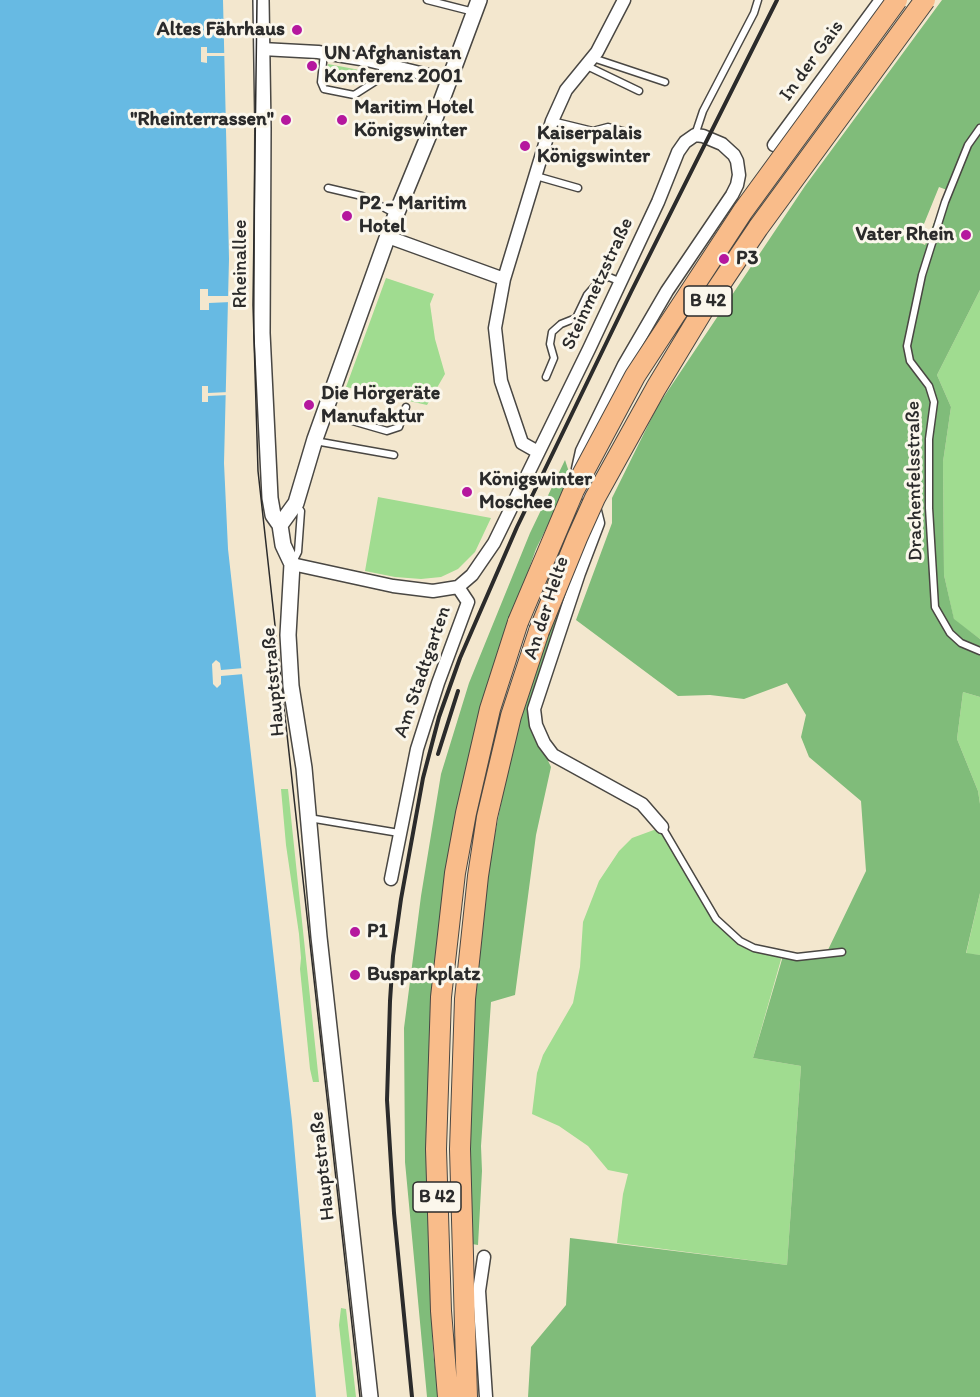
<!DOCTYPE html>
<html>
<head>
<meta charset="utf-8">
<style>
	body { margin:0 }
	canvas { display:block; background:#f3e7ce }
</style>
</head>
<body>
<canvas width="980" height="1397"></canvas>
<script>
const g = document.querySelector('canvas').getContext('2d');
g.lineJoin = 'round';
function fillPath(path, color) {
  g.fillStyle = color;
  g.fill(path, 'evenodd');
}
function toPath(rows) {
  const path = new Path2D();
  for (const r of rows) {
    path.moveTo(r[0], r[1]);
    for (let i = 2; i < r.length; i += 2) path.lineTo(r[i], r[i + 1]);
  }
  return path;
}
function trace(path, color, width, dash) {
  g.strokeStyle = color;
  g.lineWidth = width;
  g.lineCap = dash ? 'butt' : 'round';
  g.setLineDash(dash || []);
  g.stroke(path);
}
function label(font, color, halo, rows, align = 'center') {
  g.font = font + ' Itim,sans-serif';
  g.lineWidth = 6;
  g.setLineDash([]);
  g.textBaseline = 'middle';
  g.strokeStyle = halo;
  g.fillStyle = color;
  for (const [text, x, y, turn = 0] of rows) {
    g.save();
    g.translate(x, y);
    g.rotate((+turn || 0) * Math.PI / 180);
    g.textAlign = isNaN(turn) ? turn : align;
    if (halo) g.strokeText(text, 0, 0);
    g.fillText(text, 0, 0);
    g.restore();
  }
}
const green = toPath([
	[328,64,370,72,356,85,329,81],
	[386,278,434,294,430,304,435,339,445,374,427,405,346,387],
	[980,290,980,639,954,620,944,575,943,462,951,407,937,375],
	[378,497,491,518,475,552,458,569,441,577,421,579,395,577,365,571],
	[963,692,980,697,980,804,978,791,957,739],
	[281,789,288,789,319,1082,313,1082,310,1069,300,969,301,958,299,934,286,845],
	[662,827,716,919,740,941,782,956,753,1058,801,1066,787,1265,617,1243,623,1194,628,1174,608,1170,588,1146,559,1126,532,1114,537,1073,543,1055,573,1003,580,967,583,922,599,881,619,851,632,838],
	[980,893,980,955,966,954],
	[341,1308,346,1309,356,1397,347,1397,339,1325]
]);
const forest = toPath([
	[942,0,980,0,980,290,937,375,951,407,943,462,944,575,954,619,980,639,980,697,963,692,957,739,978,791,980,804,980,893,966,953,980,955,980,1397,528,1397,531,1347,566,1305,570,1238,787,1265,801,1066,753,1058,783,956,826,954,866,871,861,801,809,757,801,737,806,715,787,683,744,699,710,695,678,696,576,620,612,523,612,498,657,407,805,186],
	[939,187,947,190,925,245,917,241],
	[565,460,571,478,536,549,502,645,471,747,452,834,430,1256,433,1352,439,1397,427,1397,405,1162,404,1028,421,896,441,774,469,683,530,533],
	[567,590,532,727,551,767,536,835,515,995,491,1002,481,1146,482,1171,478,1245,466,1243,470,1027,487,874,517,724,540,656]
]);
const water = toPath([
	[0,0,223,0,229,259,224,463,228,549,292,1121,316,1397,0,1397]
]);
const pier = toPath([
	[201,47,207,47,207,53,226,53,226,56,207,56,207,63,201,62],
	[200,289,208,289,208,296,231,296,231,302,209,303,209,310,200,310],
	[202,386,208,386,208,393,229,392,229,395,208,396,208,402,202,402],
	[216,660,220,663,221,670,244,668,244,674,221,676,221,684,217,688,213,684,212,664]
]);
const service = toPath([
	[427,0,474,12],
	[324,53,321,82,324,89,354,95,379,79,384,64],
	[593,58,665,82],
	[587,66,639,91],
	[552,121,593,131,608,127,638,135],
	[980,128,968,145,945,202,922,275,907,346,910,361,929,386,934,402,929,439,929,508,935,607,950,633,961,643,980,651],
	[695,135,703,111,754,13,758,0],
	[536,176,578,188],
	[328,188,362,196,396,214],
	[546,377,554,358,550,344,552,332,561,324,576,318,587,295,600,280,609,277,621,282],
	[325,413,387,431,399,427,406,407],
	[315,441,394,455],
	[293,562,298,552,301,511,296,504],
	[309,818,399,833],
	[662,827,716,919,740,941,754,948,797,957,842,952]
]);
const minor = toPath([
	[262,49,318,52,367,60,449,80],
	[774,145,881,0],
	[388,237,504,279],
	[538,452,522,443,501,381,495,328,504,279,552,121,566,90,597,52,624,0],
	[292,564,393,586,433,591,458,587,472,575,494,543,589,349,658,202,678,152,685,142,695,135,703,136,722,144,734,155,737,161,739,175,737,185,732,195,667,291,624,365,582,451,578,469,585,490,595,511,598,523,579,573,534,709,536,725,544,743,553,755,642,804,662,827],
	[391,879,417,749,438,683,468,602,458,587],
	[484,1257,479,1291,486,1397]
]);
const tertiary = toPath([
	[261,0,263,128,262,333,270,498,273,515,280,525],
	[370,1397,319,937,304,768,291,686,288,635,292,564,283,545,280,525,296,503,315,439,391,227,428,137,479,0]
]);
const trunk = toPath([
	[448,1397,441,1311,436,1149,441,997,455,873,466,813,490,709,518,622],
	[467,1397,460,1149,465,999,478,876,487,817,511,716,539,631]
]);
const tram = toPath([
	[257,0,253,305,258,471,360,1397]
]);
const rail = toPath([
	[438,754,458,691],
	[412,1397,394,1213,387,1100,390,1001,393,956,401,899,423,778,439,717,460,658,517,527,631,292,777,0]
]);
const trunkBridge = toPath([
	[518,622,574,490,635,376,743,211,897,0],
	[539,631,577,538,595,498,656,388,705,307,758,228,925,0]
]);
const markers = [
	[297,30,6,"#b5179e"],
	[312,66,6,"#b5179e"],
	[286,120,6,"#b5179e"],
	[342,120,6,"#b5179e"],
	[525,146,6,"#b5179e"],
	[347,216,6,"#b5179e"],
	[966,235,6,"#b5179e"],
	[724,259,6,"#b5179e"],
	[309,405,6,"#b5179e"],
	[467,492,6,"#b5179e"],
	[355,932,6,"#b5179e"],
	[355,975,6,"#b5179e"]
];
const shields = [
	[708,301,48],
	[437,1197,48]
];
const shieldNames = [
	["B 42",708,301],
	["B 42",437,1197]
];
const poiNames = [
	["Altes Fährhaus",285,30,"right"],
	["UN Afghanistan",324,54],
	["Konferenz 2001",324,77],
	["Maritim Hotel",354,108],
	["Königswinter",354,131],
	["\"Rheinterrassen\"",274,120,"right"],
	["Kaiserpalais",537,134],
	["Königswinter",537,157],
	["P2 - Maritim",359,204],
	["Hotel",359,227],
	["Vater Rhein",954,235,"right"],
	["P3",736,259],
	["Die Hörgeräte",321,394],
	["Manufaktur",321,417],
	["Königswinter",479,480],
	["Moschee",479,503],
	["P1",367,932],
	["Busparkplatz",367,975]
];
const streetNames = [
	["In der Gais",812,61,-54],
	["Rheinallee",241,264,-90],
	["Steinmetzstraße",598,284,-65],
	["Drachenfelsstraße",915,481,-91],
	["An der Helte",547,608,-72],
	["Am Stadtgarten",423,672,-71],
	["Hauptstraße",274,682,-95],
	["Hauptstraße",323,1166,-96]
];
fillPath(green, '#a0dc90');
fillPath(forest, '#80bc7a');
fillPath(water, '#67bae3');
fillPath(pier, '#f3e7ce');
trace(service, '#494743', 9);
trace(minor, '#494743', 15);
trace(tertiary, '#494743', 18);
trace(trunk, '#494743', 22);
trace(service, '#fff', 6);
trace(minor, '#fff', 12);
trace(tertiary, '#fff', 15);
trace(trunk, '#f9bc8a', 20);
trace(tram, '#2b2b2b', 1.5);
trace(rail, '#2b2b2b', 4);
trace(trunkBridge, '#494743', 22, []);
trace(trunkBridge, '#f9bc8a', 20);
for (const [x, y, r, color] of markers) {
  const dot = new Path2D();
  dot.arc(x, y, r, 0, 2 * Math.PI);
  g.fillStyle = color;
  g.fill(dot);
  trace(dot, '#fbf7ec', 2);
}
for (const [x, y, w] of shields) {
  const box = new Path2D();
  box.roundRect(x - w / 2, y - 15, w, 30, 4.5);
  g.fillStyle = '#fbf7ec';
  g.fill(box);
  trace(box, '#2b2b2b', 1.5);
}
label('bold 18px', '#2b2b2b', null, shieldNames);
label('bold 20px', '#2b2b2b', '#fbf7ec', poiNames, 'left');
label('20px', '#2b2b2b', '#fbf7ec', streetNames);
</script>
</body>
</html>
